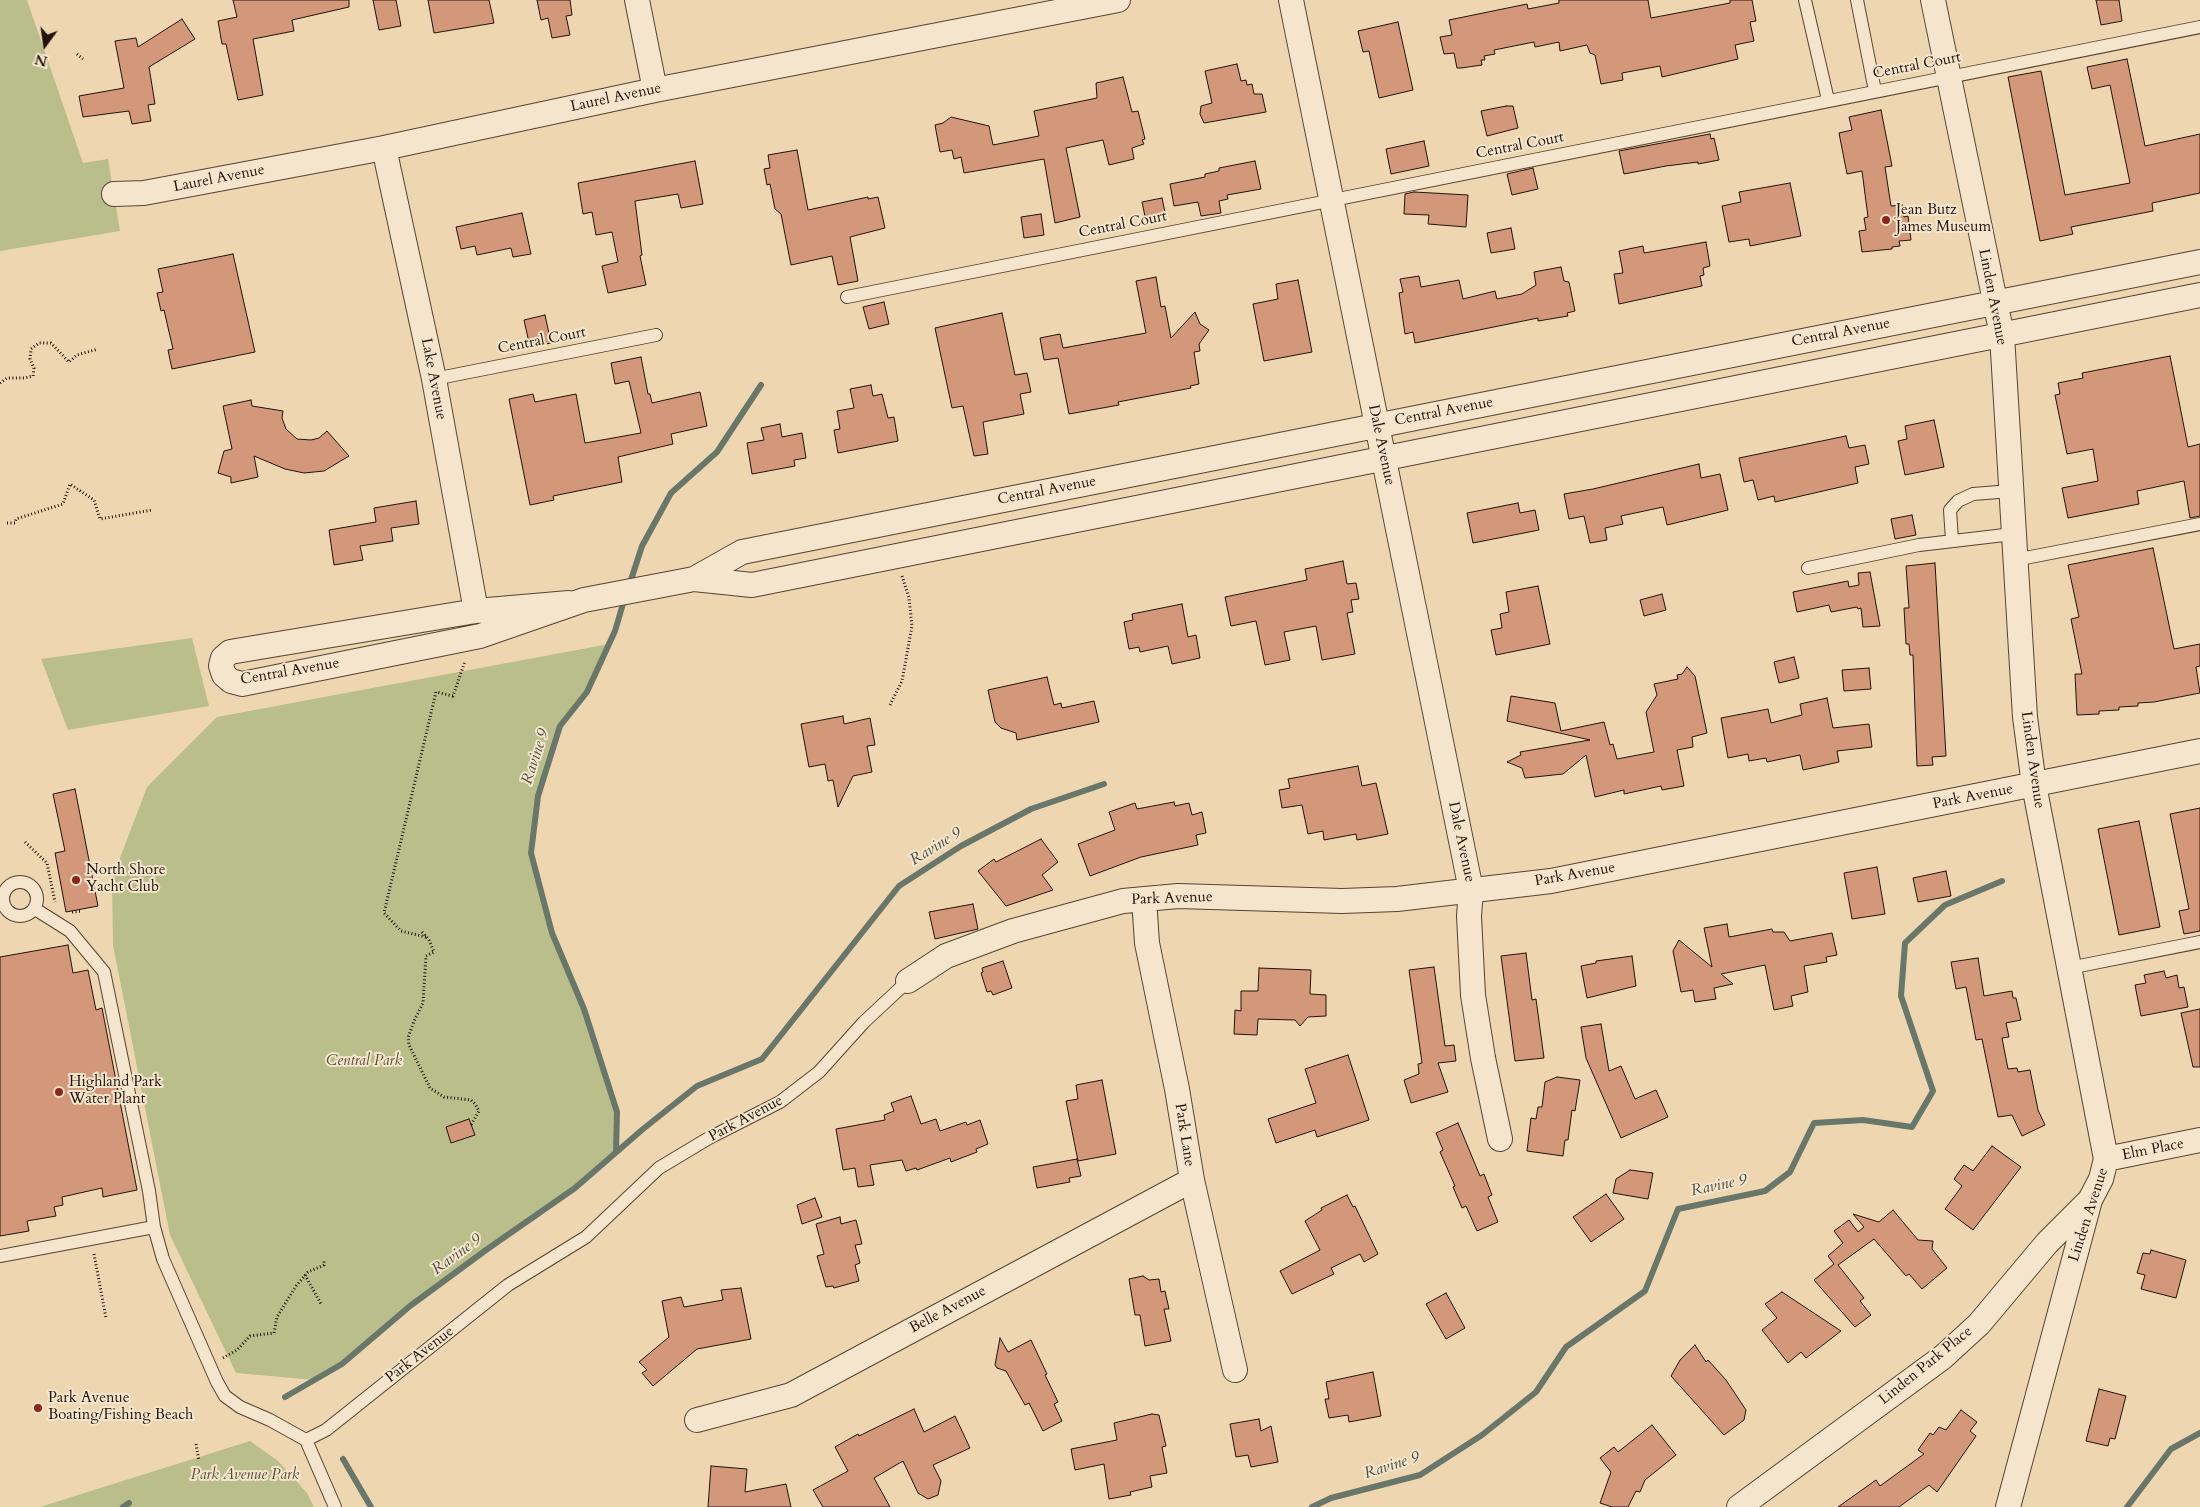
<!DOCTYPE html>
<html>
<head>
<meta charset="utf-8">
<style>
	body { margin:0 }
	#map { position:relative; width:2200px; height:1507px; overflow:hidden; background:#eed7b0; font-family:Cardo,serif }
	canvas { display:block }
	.north { position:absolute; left:20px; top:20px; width:50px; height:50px; -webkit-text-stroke:4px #f4e5cc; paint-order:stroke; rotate:194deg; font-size:14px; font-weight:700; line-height:20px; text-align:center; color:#22120a }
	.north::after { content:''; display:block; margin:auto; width:18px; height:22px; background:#22120a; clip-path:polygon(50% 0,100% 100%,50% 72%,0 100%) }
</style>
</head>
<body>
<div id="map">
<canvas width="2200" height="1507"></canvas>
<div class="north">N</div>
</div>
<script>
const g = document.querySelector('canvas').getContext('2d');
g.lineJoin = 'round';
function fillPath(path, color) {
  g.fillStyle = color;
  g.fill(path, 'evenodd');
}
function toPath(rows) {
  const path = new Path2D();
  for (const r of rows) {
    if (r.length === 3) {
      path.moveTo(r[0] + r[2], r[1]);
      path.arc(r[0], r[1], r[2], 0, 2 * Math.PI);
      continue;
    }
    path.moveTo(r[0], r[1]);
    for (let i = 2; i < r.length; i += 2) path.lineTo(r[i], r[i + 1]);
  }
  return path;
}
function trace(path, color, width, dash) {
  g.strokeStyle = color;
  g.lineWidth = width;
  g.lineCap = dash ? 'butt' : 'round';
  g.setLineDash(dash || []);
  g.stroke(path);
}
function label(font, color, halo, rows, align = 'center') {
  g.font = font + ' Cardo,serif';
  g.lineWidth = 4;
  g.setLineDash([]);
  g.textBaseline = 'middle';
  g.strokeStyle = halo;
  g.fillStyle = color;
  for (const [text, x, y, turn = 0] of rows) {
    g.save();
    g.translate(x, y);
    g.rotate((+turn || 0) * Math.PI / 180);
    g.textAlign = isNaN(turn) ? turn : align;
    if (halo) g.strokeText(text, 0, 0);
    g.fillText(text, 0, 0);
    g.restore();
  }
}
const green = toPath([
	[0,0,27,0,83,163,108,159,120,231,0,251],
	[192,638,209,706,68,730,41,659],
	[609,644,587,692,560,726,538,796,531,853,552,933,584,1009,617,1112,616,1152,575,1188,486,1250,410,1306,342,1364,315,1380,236,1373,170,1235,113,945,112,879,147,787,217,717],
	[250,1441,278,1461,307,1493,314,1507,40,1507]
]);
const stream = toPath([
	[629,586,642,546,671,493,717,452,761,385],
	[616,1152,617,1112,584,1009,552,933,531,853,538,796,560,726,587,692,615,631,625,597],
	[285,1397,342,1364,410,1306,486,1250,575,1188,643,1129,697,1086,762,1059,899,886,961,846,1031,809,1104,784],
	[343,1459,371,1507],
	[123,1507,129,1503],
	[1312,1507,1331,1498,1420,1475,1482,1435,1536,1392,1566,1347,1645,1291,1678,1209,1765,1191,1790,1172,1814,1123,1863,1120,1912,1127,1933,1091,1901,996,1905,943,1945,905,2002,881],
	[2127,1507,2171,1449,2200,1433]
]);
const building = toPath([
	[233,0,349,0,349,7,292,20,294,31,253,39,263,95,238,100,226,44,222,44,218,21,237,17,233,0],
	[373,0,396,0,401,26,379,30,373,0],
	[428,0,489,0,494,23,434,33,428,0],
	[537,0,570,0,572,15,566,16,570,35,552,38,548,18,541,20,537,0],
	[1559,0,1648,0,1651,18,1730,3,1730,0,1752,0,1756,21,1750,22,1754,41,1735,45,1738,59,1662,77,1660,66,1622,73,1623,80,1601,84,1595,55,1590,53,1587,45,1560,51,1559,42,1535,47,1534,42,1494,50,1495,54,1484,56,1485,60,1481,60,1482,65,1461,68,1457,68,1454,53,1444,54,1440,37,1452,35,1449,20,1527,4,1528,9,1559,3,1559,0],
	[2096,0,2119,0,2122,21,2101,25,2096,0],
	[182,19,195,39,149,67,155,104,148,105,151,121,132,124,129,111,83,117,79,96,124,88,115,41,136,38,138,47,182,19],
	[1398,22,1413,90,1379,98,1369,51,1363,52,1358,31,1398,22],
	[2127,59,2145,146,2200,134,2200,193,2152,203,2153,211,2071,227,2073,234,2040,241,2008,77,2041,71,2065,195,2130,183,2110,85,2092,89,2087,67,2127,59],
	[1237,64,1241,81,1246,80,1247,85,1252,84,1254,94,1262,94,1266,112,1204,123,1200,114,1201,106,1212,103,1205,71,1237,64],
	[1123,77,1132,112,1138,111,1145,139,1142,140,1144,144,1132,148,1134,159,1109,165,1103,140,1066,148,1080,217,1055,223,1044,159,964,173,961,157,954,159,952,150,940,152,935,125,943,123,951,117,989,126,993,145,1039,136,1034,111,1097,98,1096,83,1123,77],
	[1506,106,1513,106,1518,128,1487,136,1481,111,1506,106],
	[1881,110,1892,166,1885,167,1891,206,1903,205,1904,217,1908,216,1911,240,1899,241,1900,246,1892,247,1892,249,1862,252,1859,231,1866,230,1864,218,1868,217,1862,171,1847,174,1839,133,1852,130,1849,117,1881,110],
	[1710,134,1711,139,1714,138,1719,160,1698,164,1698,162,1666,166,1624,174,1619,151,1710,134],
	[1424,141,1429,166,1391,174,1386,149,1424,141],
	[797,150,808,210,868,197,868,199,878,197,885,228,850,237,858,281,838,285,832,256,791,265,781,214,775,209,770,184,767,185,764,169,770,168,768,155,797,150],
	[695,161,703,204,681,208,678,194,635,201,642,255,640,256,646,285,608,293,602,266,618,262,612,232,596,235,592,212,583,214,578,183,695,161],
	[1255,161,1261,189,1227,195,1228,199,1219,201,1221,213,1201,216,1198,202,1174,206,1170,184,1205,177,1205,174,1219,171,1219,168,1255,161],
	[1533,168,1538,189,1512,195,1507,174,1533,168],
	[1790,183,1801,236,1750,246,1749,239,1729,242,1722,206,1741,202,1739,192,1790,183],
	[1414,192,1468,195,1466,227,1428,224,1429,215,1404,214,1405,194,1414,192],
	[1162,198,1166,217,1146,221,1142,202,1162,198],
	[522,213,531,254,513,257,511,248,477,255,475,246,461,249,456,227,522,213],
	[1041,214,1044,235,1024,238,1021,217,1041,214],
	[1511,228,1515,249,1491,253,1487,233,1511,228],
	[1706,242,1710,266,1703,268,1704,275,1700,276,1702,286,1619,304,1614,274,1623,273,1619,251,1643,246,1644,253,1706,242],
	[233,254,255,352,172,369,168,350,173,349,164,310,161,311,157,293,163,292,158,269,233,254],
	[1561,267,1564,281,1569,282,1575,311,1567,313,1568,316,1538,321,1538,318,1415,343,1413,332,1405,334,1399,293,1403,292,1400,279,1419,276,1421,287,1459,280,1463,299,1495,291,1497,299,1522,294,1536,285,1534,272,1561,267],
	[1156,277,1161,307,1165,306,1171,338,1195,312,1200,324,1209,330,1199,344,1200,351,1194,352,1199,384,1190,386,1191,388,1118,402,1119,405,1069,414,1058,358,1044,360,1040,338,1060,334,1063,348,1146,333,1136,281,1156,277],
	[1298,280,1312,352,1264,361,1253,304,1278,299,1276,284,1298,280],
	[884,302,889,324,869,329,863,307,884,302],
	[1002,313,1015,375,1027,373,1031,392,1020,394,1024,414,983,422,988,454,974,456,963,406,952,408,935,328,1002,313],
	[545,315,551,343,530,347,524,320,545,315],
	[2170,356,2188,447,2200,444,2200,516,2190,518,2184,481,2137,491,2139,504,2068,518,2062,488,2098,481,2093,449,2067,454,2055,395,2060,394,2058,383,2083,378,2082,373,2170,356],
	[641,357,648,394,650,394,652,403,700,392,707,426,671,434,673,444,618,457,622,482,553,496,554,500,530,505,509,399,533,394,535,402,576,394,585,443,641,433,629,381,615,384,611,363,641,357],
	[871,385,873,396,882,394,888,418,894,417,898,441,838,453,834,430,840,429,837,411,854,408,850,389,871,385],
	[251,400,252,406,283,411,282,418,286,429,297,439,311,440,319,438,327,431,349,456,324,471,304,473,285,469,254,456,258,477,231,483,231,477,218,473,224,451,232,449,223,406,251,400],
	[1934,420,1944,467,1905,475,1898,441,1907,439,1905,426,1934,420],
	[780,424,782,437,802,433,806,458,794,460,795,466,752,474,747,443,764,440,761,428,780,424],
	[1846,436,1849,448,1865,445,1869,464,1855,467,1858,483,1775,502,1774,496,1758,500,1753,480,1744,482,1739,458,1846,436],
	[1699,464,1701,478,1720,474,1728,510,1667,525,1663,507,1621,516,1623,524,1605,528,1607,540,1590,543,1584,516,1569,519,1564,494,1593,489,1699,464],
	[416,501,419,524,391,528,393,541,360,546,363,560,334,565,329,530,376,522,374,508,416,501],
	[1518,503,1520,513,1535,510,1539,530,1473,543,1467,513,1518,503],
	[1912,515,1916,535,1895,539,1891,519,1912,515],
	[2153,548,2174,649,2200,644,2200,666,2196,667,2200,693,2154,702,2138,703,2138,706,2119,707,2119,710,2099,711,2099,714,2077,715,2075,674,2082,674,2071,619,2079,617,2068,565,2153,548],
	[1343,561,1347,584,1356,583,1359,599,1351,600,1353,612,1347,613,1355,654,1322,660,1316,626,1284,632,1290,660,1265,665,1256,621,1231,626,1225,597,1307,580,1305,569,1343,561],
	[1935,563,1946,756,1932,757,1933,765,1917,766,1913,655,1910,655,1909,644,1906,644,1904,608,1909,608,1906,566,1935,563],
	[1870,572,1880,626,1863,627,1861,608,1858,609,1857,607,1831,612,1829,605,1797,612,1793,592,1848,581,1849,587,1859,585,1858,573,1870,572],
	[1538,586,1550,644,1496,655,1491,630,1502,628,1500,614,1509,612,1506,592,1538,586],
	[1662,594,1666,610,1644,616,1640,600,1662,594],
	[1182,604,1188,637,1196,635,1200,658,1172,664,1168,646,1140,652,1139,647,1129,649,1124,622,1133,620,1132,614,1182,604],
	[1794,657,1799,678,1779,683,1774,662,1794,657],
	[1687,667,1695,676,1707,733,1692,737,1693,747,1677,750,1684,786,1662,790,1661,786,1624,794,1624,790,1595,797,1586,755,1563,774,1525,778,1522,768,1507,762,1521,755,1520,752,1590,740,1507,721,1511,696,1555,703,1561,731,1604,722,1610,745,1613,744,1617,759,1654,752,1646,712,1657,695,1654,684,1678,679,1677,675,1682,674,1687,667],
	[1869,668,1871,689,1844,691,1842,670,1869,668],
	[1047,677,1054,705,1061,703,1062,708,1094,701,1099,722,1017,740,1016,733,1001,728,995,722,988,690,1047,677],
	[1827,698,1833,728,1869,724,1872,747,1837,751,1839,762,1803,770,1800,755,1767,762,1766,758,1749,761,1748,754,1728,758,1721,718,1768,709,1771,723,1802,715,1800,704,1827,698],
	[843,716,844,724,870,718,875,745,867,746,872,772,853,776,838,807,833,780,828,781,825,764,809,767,801,724,843,716],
	[1358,766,1362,786,1376,783,1388,834,1357,840,1356,834,1324,840,1323,831,1308,834,1302,805,1282,808,1279,790,1290,788,1288,779,1358,766],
	[75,789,98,906,66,912,55,853,65,851,53,794,75,789],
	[1174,802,1175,806,1189,803,1192,815,1202,812,1206,833,1196,835,1198,845,1141,857,1090,876,1078,844,1115,830,1109,812,1135,803,1137,809,1174,802],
	[2200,808,2200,931,2184,934,2179,911,2189,909,2170,814,2200,808],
	[2139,821,2160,927,2119,935,2098,829,2139,821],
	[1041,839,1058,862,1042,875,1053,890,1006,906,978,871,994,859,996,862,1041,839],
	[1877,867,1885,914,1852,919,1844,873,1877,867],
	[1946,871,1951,896,1918,902,1913,878,1946,871],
	[973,904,978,929,935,939,929,912,973,904],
	[1727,924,1729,937,1772,929,1773,932,1784,932,1790,941,1832,933,1837,955,1826,957,1827,962,1804,966,1808,992,1791,996,1793,1006,1774,1010,1765,965,1721,974,1733,984,1714,988,1716,999,1695,1002,1693,990,1681,992,1673,951,1679,940,1712,967,1704,928,1727,924],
	[68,945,73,973,88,970,96,1010,102,1008,137,1190,103,1197,102,1188,62,1197,63,1205,54,1207,56,1216,27,1221,29,1231,0,1236,0,957,68,945],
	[1526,953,1532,1000,1536,999,1544,1058,1515,1061,1501,956,1526,953],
	[1632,956,1636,986,1587,998,1581,966,1596,963,1596,961,1632,956],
	[1978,958,1984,996,2012,991,2013,998,2016,998,2021,1020,2006,1023,2009,1037,2002,1038,2008,1069,2017,1068,2018,1072,2030,1070,2038,1110,2045,1125,2022,1136,2012,1115,1998,1117,1982,1039,1976,1040,1966,987,1956,989,1951,962,1978,958],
	[1003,961,1012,988,993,995,991,991,987,992,981,973,983,972,982,968,1003,961],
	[1434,967,1445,1046,1454,1045,1456,1061,1438,1063,1448,1092,1411,1103,1404,1080,1419,1074,1418,1064,1422,1063,1409,970,1434,967],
	[1259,968,1311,970,1310,994,1326,995,1326,1016,1308,1017,1300,1026,1295,1020,1258,1019,1257,1035,1234,1034,1235,1010,1241,1011,1241,991,1258,991,1259,968],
	[2164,971,2166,978,2177,975,2179,988,2184,987,2188,1007,2141,1016,2135,985,2146,983,2144,975,2164,971],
	[2200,1009,2200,1067,2193,1067,2181,1013,2200,1009],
	[1601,1024,1609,1071,1621,1066,1635,1099,1656,1090,1668,1117,1621,1138,1586,1058,1581,1027,1601,1024],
	[1348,1055,1369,1120,1317,1137,1315,1130,1276,1143,1268,1119,1316,1103,1305,1069,1348,1055],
	[1557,1077,1580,1080,1575,1111,1572,1110,1568,1140,1565,1140,1563,1156,1527,1151,1531,1118,1536,1119,1538,1107,1542,1107,1545,1082,1557,1077],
	[1102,1080,1116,1154,1078,1161,1066,1101,1078,1099,1076,1085,1102,1080],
	[911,1096,921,1124,936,1119,940,1131,966,1122,967,1125,980,1120,988,1144,976,1149,977,1152,951,1162,950,1158,917,1170,916,1168,906,1171,902,1160,870,1165,874,1185,858,1187,855,1168,843,1170,836,1129,885,1120,884,1115,894,1111,891,1103,911,1096],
	[469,1119,475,1135,451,1143,446,1127,469,1119],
	[1458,1123,1480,1176,1484,1174,1492,1195,1488,1197,1498,1222,1477,1231,1466,1206,1462,1208,1453,1187,1455,1186,1440,1152,1443,1150,1436,1133,1458,1123],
	[1992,1146,2021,1167,1973,1230,1945,1209,1962,1186,1954,1179,1964,1165,1973,1171,1992,1146],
	[1077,1159,1081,1176,1069,1178,1070,1182,1037,1188,1033,1167,1077,1159],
	[1630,1170,1653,1173,1648,1199,1613,1193,1616,1179,1630,1170],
	[1606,1194,1624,1219,1591,1242,1573,1217,1606,1194],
	[1347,1195,1353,1207,1355,1206,1378,1254,1364,1262,1360,1254,1331,1268,1334,1274,1292,1294,1280,1271,1320,1250,1305,1221,1322,1210,1321,1208,1347,1195],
	[815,1198,822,1217,802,1224,797,1205,815,1198],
	[1893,1210,1918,1240,1933,1241,1932,1249,1947,1268,1922,1289,1909,1274,1906,1276,1874,1239,1838,1265,1864,1298,1860,1301,1871,1315,1855,1327,1814,1280,1834,1264,1828,1256,1843,1243,1834,1231,1849,1220,1858,1232,1864,1227,1853,1214,1879,1222,1893,1210],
	[840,1217,841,1224,856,1220,862,1244,855,1245,860,1263,855,1265,859,1281,834,1288,833,1286,826,1287,817,1256,824,1254,816,1224,840,1217],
	[2151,1250,2186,1260,2176,1298,2141,1289,2145,1275,2137,1273,2143,1253,2150,1254,2151,1250],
	[1143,1276,1149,1280,1159,1279,1161,1292,1165,1291,1169,1309,1164,1309,1171,1341,1145,1346,1140,1315,1135,1315,1129,1279,1143,1276],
	[741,1288,751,1339,697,1349,653,1386,642,1373,647,1370,639,1362,669,1337,662,1301,681,1297,684,1307,723,1300,721,1290,741,1288],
	[1782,1292,1841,1331,1806,1358,1801,1352,1788,1363,1762,1330,1777,1318,1765,1304,1782,1292],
	[1446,1293,1465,1328,1446,1339,1426,1304,1446,1293],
	[1000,1338,1008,1352,1031,1340,1047,1374,1045,1375,1058,1402,1054,1404,1062,1421,1043,1431,1029,1403,1025,1405,1006,1371,997,1368,995,1365,1000,1338],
	[1695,1345,1706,1362,1708,1360,1726,1380,1746,1410,1744,1420,1724,1435,1671,1376,1680,1360,1695,1345],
	[1373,1372,1381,1416,1349,1422,1348,1415,1329,1418,1325,1399,1329,1399,1326,1382,1373,1372],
	[2099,1389,2126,1396,2115,1439,2110,1438,2108,1446,2086,1441,2099,1389],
	[914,1409,924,1432,955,1416,970,1448,933,1465,941,1481,938,1495,928,1499,918,1493,903,1461,874,1478,890,1507,823,1507,813,1490,848,1471,835,1447,858,1434,859,1436,914,1409],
	[1961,1410,1977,1422,1970,1431,1976,1436,1937,1492,1929,1485,1899,1507,1838,1507,1876,1480,1880,1486,1924,1454,1918,1450,1930,1433,1933,1435,1939,1427,1946,1430,1961,1410],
	[1152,1414,1159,1415,1166,1446,1162,1447,1167,1473,1150,1476,1152,1487,1130,1492,1131,1495,1109,1499,1104,1464,1075,1470,1071,1449,1117,1440,1114,1423,1152,1414],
	[1259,1419,1261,1431,1271,1426,1278,1462,1251,1467,1248,1455,1236,1457,1230,1424,1259,1419],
	[1652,1425,1676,1455,1645,1480,1640,1492,1636,1491,1628,1507,1612,1507,1600,1503,1611,1472,1600,1458,1614,1447,1618,1452,1652,1425],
	[711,1466,747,1469,745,1492,786,1484,791,1507,708,1507,711,1466]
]);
const path = toPath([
	[77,54,83,59],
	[0,383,7,378,25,378,33,376,34,368,30,359,31,349,39,343,51,343,69,362,77,355,98,349],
	[7,523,15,523,16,519,63,504,70,484,94,500,100,519,152,510],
	[890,705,902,681,912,626,909,598,902,576],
	[25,842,47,863,55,902],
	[72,912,82,911],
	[422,932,429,940,434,952,426,956,423,1003,414,1021,408,1038,409,1045,430,1088,444,1097,471,1100,475,1104,479,1111,471,1125],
	[426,937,401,931,384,913,436,692,453,696,465,661],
	[94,1254,106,1318],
	[305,1275,321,1304],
	[223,1358,237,1350,250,1336,274,1333,277,1317,296,1286,308,1272,324,1265,324,1259],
	[196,1444,199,1461]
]);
const service = toPath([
	[1805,0,1828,100],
	[1857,0,1875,91],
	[847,297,2200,27],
	[434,379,656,335],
	[1952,540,1950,510,1958,501,1973,494,2011,491],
	[2015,560,2200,524],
	[1808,568,1919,545,2013,534],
	[20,899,17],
	[35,909,70,931,104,972,149,1191,154,1227,163,1259,217,1382,225,1396,240,1407,270,1420,306,1440],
	[2069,968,2200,942],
	[0,1256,154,1227],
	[306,1440,326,1430,508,1285,586,1237,659,1168,709,1138,780,1102,819,1072,864,1022,908,981],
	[306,1440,335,1507]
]);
const minor = toPath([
	[637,0,655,90],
	[1291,0,1471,890,1469,916,1473,995,1483,1058,1500,1139],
	[1933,0,2002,335,2025,717,2034,785,2106,1159,2101,1179,2090,1200,2008,1507],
	[384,148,434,379,476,611],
	[114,194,144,193,384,148,655,90,1118,0],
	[694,579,742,552,2200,262],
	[569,603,476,611,230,652,223,658,221,666,224,675,231,681,242,684,480,636,584,600,694,579,752,585,2200,295],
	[1144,899,1147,943,1177,1089,1192,1180,1235,1370],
	[908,981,946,956,1013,931,1123,901,1178,896,1342,901,1397,899,1551,881,2200,751],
	[2106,1159,2200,1140],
	[697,1420,791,1395,1192,1180],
	[1739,1507,1943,1357,1979,1324,2047,1243,2088,1202]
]);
const markers = [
	[1886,220,5,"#8f2418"],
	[76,880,5,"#8f2418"],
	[59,1092,5,"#8f2418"],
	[38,1408,5,"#8f2418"]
];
const streetNames = [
	["Central Court",1917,66,-11],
	["Laurel Avenue",616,98,-12],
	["Central Court",1520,146,-11],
	["Laurel Avenue",219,179,-11],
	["Central Court",1123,225,-11],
	["Linden Avenue",1992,297,79],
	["Central Avenue",1841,333,-11],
	["Central Court",542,341,-11],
	["Lake Avenue",433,379,79],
	["Central Avenue",1444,412,-11],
	["Dale Avenue",1381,445,78],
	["Central Avenue",1047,491,-11],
	["Central Avenue",290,672,-10],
	["Linden Avenue",2032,760,82],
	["Park Avenue",1973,797,-11],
	["Dale Avenue",1461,842,78],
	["Park Avenue",1575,875,-10],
	["Park Avenue",1172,899,-2],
	["Park Avenue",746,1119,-28],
	["Park Lane",1184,1135,81],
	["Elm Place",2153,1150,-11],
	["Linden Avenue",2089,1215,-72],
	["Belle Avenue",948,1310,-28],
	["Park Avenue",420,1355,-38],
	["Linden Park Place",1926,1366,-39]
];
const poiNames = [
	["Jean Butz",1896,211],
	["James Museum",1896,228],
	["North Shore",86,871],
	["Yacht Club",86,888],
	["Highland Park",69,1083],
	["Water Plant",69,1100],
	["Park Avenue",48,1399],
	["Boating/Fishing Beach",48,1416]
];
const parkNames = [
	["Central Park",364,1062],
	["Park Avenue Park",245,1476]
];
const waterNames = [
	["Ravine 9",536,757,-72],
	["Ravine 9",936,847,-32],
	["Ravine 9",1719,1186,-12],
	["Ravine 9",457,1255,-36],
	["Ravine 9",1392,1466,-18]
];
fillPath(green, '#b9be8b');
trace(stream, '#69776b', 6);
fillPath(building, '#d3987a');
trace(building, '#22120a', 1);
trace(service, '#554334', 14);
trace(minor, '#554334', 26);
trace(path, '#22120a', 3, [1, 2.5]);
trace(service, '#f4e5cc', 12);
trace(minor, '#f4e5cc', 24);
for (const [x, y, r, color] of markers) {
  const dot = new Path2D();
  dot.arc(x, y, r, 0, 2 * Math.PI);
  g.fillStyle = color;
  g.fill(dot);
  trace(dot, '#f4e5cc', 2);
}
label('15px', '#22120a', '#f4e5cc', streetNames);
label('15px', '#22120a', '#f4e5cc', poiNames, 'left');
label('italic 15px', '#574e37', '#f4e5cc', parkNames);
label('italic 16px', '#4c4d43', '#f4e5cc', waterNames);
</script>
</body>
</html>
